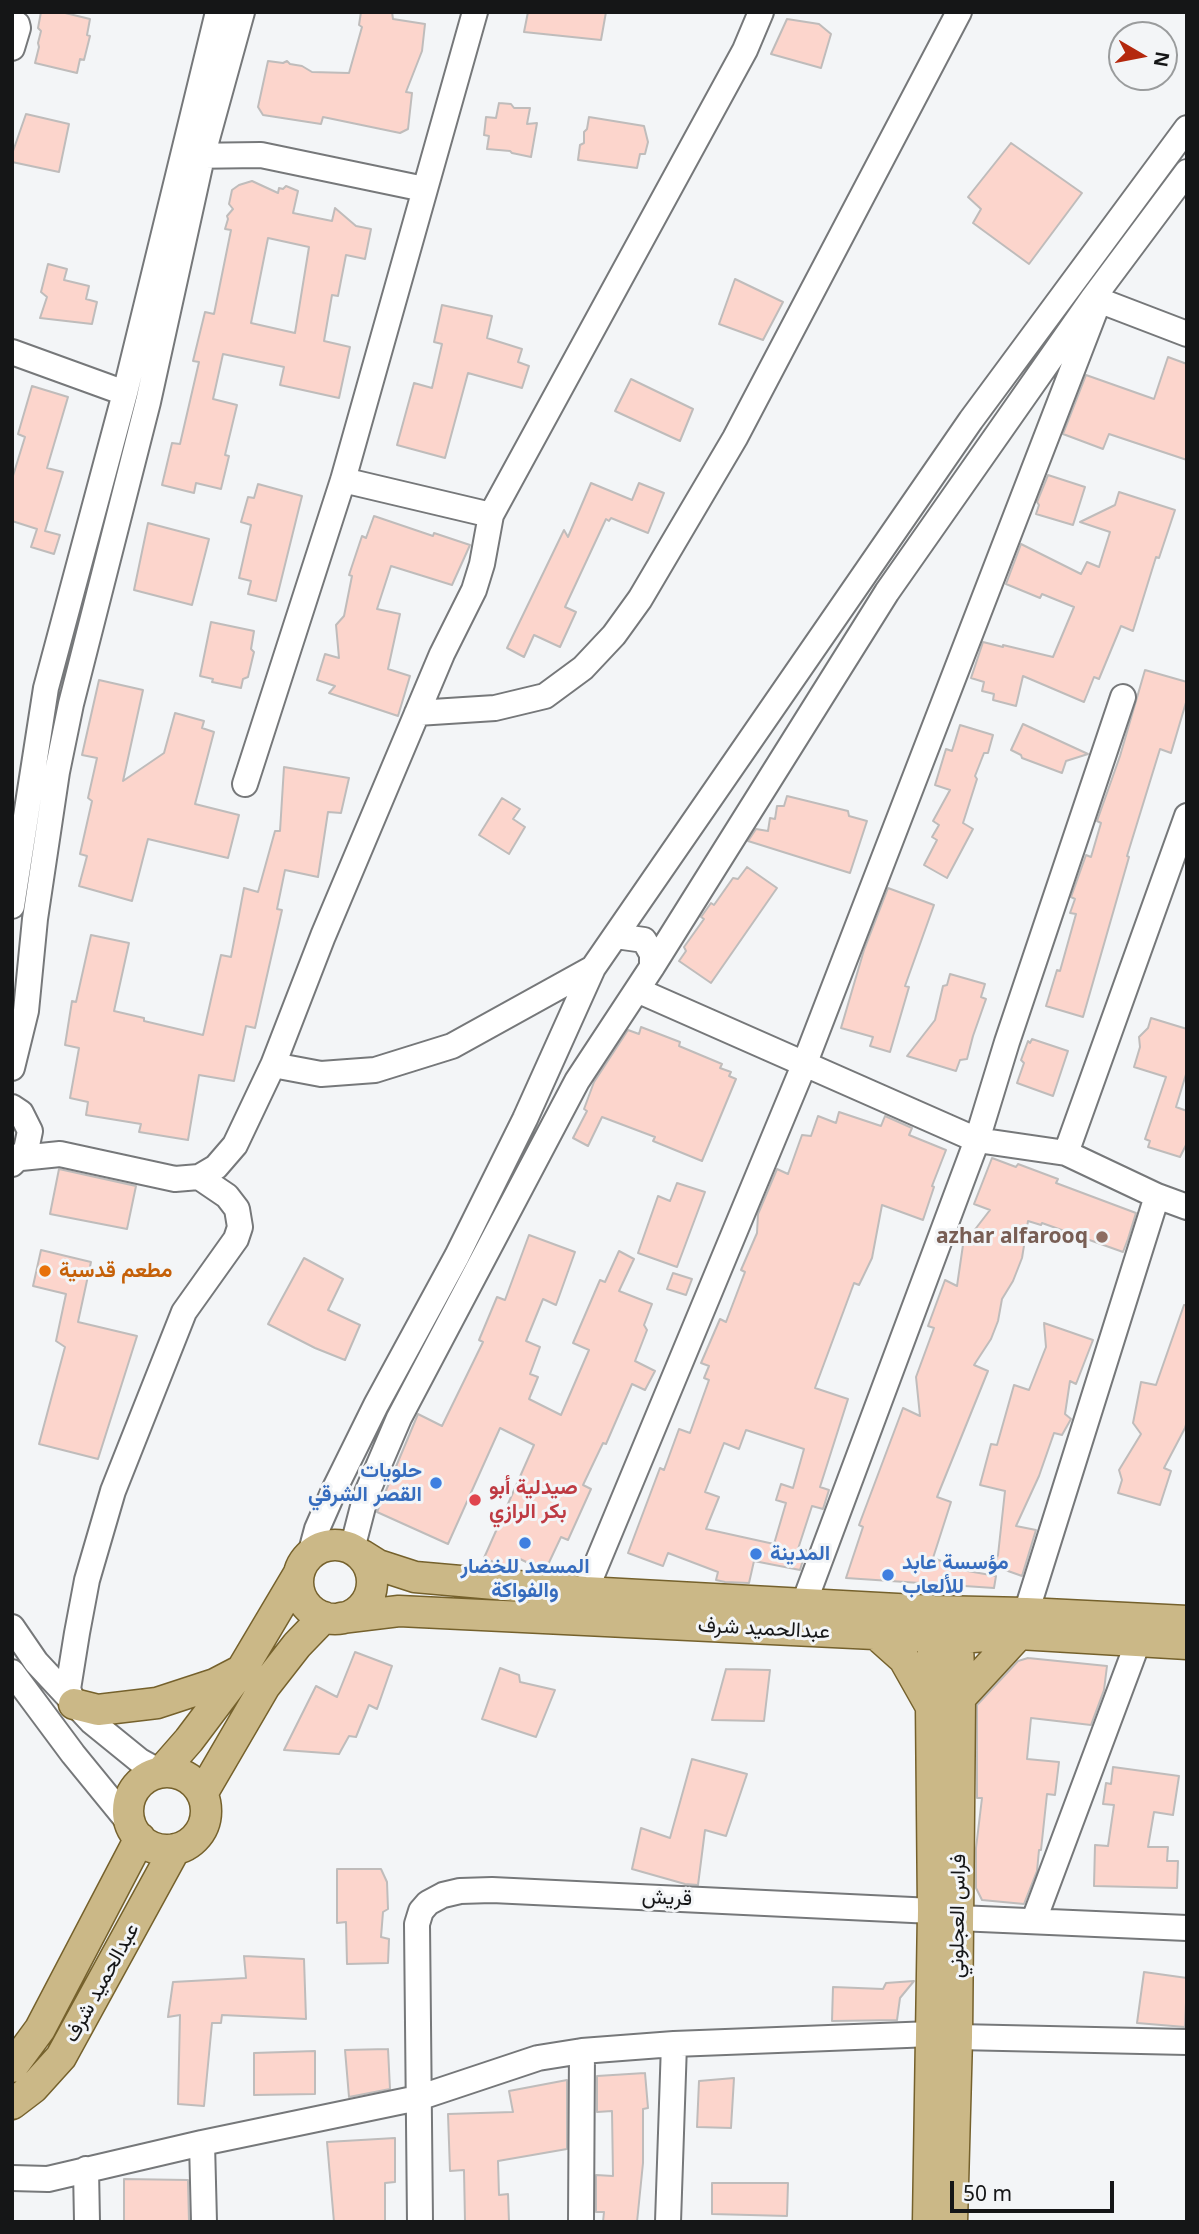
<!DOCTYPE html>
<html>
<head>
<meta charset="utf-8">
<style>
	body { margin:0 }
	#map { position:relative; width:1199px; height:2234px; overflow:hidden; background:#f3f5f7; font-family:"Noto Sans",sans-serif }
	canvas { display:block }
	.frame { position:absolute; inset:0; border:14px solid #151617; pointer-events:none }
	.north { position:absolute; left:1108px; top:21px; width:70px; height:70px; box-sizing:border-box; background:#f3f5f7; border:2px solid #9a9c9d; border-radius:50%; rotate:100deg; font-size:19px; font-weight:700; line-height:28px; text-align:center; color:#151617 }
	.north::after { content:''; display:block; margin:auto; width:24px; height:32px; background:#b4280d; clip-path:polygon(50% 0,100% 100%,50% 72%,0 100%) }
	.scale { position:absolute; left:950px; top:2181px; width:164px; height:32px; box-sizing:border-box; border:4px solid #151617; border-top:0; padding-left:9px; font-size:21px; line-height:24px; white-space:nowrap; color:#151617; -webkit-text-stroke:5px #f3f5f7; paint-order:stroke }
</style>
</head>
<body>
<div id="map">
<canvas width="1199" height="2234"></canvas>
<div class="frame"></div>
<div class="north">N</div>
<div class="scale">50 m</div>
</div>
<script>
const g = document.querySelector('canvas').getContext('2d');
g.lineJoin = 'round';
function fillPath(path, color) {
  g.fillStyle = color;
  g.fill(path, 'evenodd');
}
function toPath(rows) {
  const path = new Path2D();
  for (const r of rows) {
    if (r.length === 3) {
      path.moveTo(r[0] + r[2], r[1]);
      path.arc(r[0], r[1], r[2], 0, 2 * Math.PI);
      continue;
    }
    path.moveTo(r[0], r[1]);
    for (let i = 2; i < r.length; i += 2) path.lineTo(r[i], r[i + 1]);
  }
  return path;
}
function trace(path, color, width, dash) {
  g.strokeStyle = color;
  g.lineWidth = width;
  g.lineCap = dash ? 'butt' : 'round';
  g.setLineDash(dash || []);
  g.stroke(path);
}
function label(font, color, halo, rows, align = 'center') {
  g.font = font + ' "Noto Sans",Vazirmatn,sans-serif';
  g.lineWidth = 6;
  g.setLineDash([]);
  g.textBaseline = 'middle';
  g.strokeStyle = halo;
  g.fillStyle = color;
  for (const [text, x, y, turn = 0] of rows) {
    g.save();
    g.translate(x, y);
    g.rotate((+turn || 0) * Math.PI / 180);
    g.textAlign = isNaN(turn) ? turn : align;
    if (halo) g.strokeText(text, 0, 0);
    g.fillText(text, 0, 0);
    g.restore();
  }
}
const building = toPath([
	[41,12,61,12,90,19,87,35,90,36,84,60,80,59,77,73,35,63,39,47,38,43,41,31,38,28,41,12],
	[361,12,392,12,393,19,425,24,422,51,406,92,412,93,408,129,400,133,323,117,321,124,263,115,258,107,268,61,283,63,287,61,290,64,302,66,312,72,349,73,362,27,359,25,361,12],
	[528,12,606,12,601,40,524,32,528,12],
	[787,19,819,24,831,34,821,68,771,54,787,19],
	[499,103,511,104,514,108,530,108,527,124,537,123,531,157,512,153,510,151,487,149,489,136,484,135,486,117,496,118,499,103],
	[26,114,69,124,59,172,12,162,12,154,26,114],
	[589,117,644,126,648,142,645,154,640,154,637,168,578,160,580,145,584,143,584,132,587,129,589,117],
	[1011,143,1082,193,1029,264,973,223,981,209,968,197,1011,143],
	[252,181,278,193,279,188,283,189,286,186,298,191,293,213,332,221,335,208,356,226,371,229,365,259,346,255,338,296,332,295,324,341,350,347,339,398,280,385,284,367,223,354,213,399,237,405,225,455,229,456,221,489,196,483,194,493,162,485,172,443,180,444,199,362,193,361,205,312,214,314,231,230,225,229,228,219,227,216,233,209,229,204,232,190,239,185,252,181],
	[268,238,309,247,295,333,251,323,268,238],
	[48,264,67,269,64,280,89,286,86,299,97,302,92,324,40,318,47,297,41,292,48,264],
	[735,279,783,302,763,340,719,324,735,279],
	[442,305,492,316,487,338,522,349,518,362,529,366,522,388,468,373,445,458,397,445,414,383,432,388,442,344,434,342,442,305],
	[1168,357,1187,364,1187,460,1109,434,1103,449,1063,434,1086,375,1154,399,1168,357],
	[631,379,693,409,680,441,615,411,631,379],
	[32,386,68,397,47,468,63,472,45,531,60,535,54,554,31,547,37,529,12,521,12,479,25,437,18,434,32,386],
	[1048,475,1085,487,1073,525,1036,514,1039,505,1037,502,1048,475],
	[591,483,632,500,639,483,664,493,648,533,611,518,609,521,606,519,565,607,576,612,560,647,534,635,524,657,507,648,564,530,568,537,591,483],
	[258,484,302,496,276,601,248,594,251,581,239,578,251,525,241,522,248,497,254,498,258,484],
	[1119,492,1175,510,1159,558,1156,557,1133,631,1121,626,1099,679,1094,677,1084,702,1023,676,1016,706,993,700,994,694,982,691,984,682,971,678,983,642,1003,647,1003,645,1053,657,1074,607,1042,594,1040,598,1006,584,1021,544,1081,574,1087,562,1099,567,1110,532,1080,522,1115,505,1119,492],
	[374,516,433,536,434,533,470,545,452,585,391,566,377,609,400,614,388,669,410,676,398,716,329,693,335,686,317,680,325,654,339,658,336,625,344,616,352,576,349,575,362,536,366,538,374,516],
	[148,523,209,539,192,605,134,590,148,523],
	[211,622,254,631,251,649,254,652,248,677,243,679,241,688,212,682,213,679,200,676,211,622],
	[1145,670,1187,682,1187,699,1171,753,1160,749,1127,856,1129,857,1083,1017,1046,1006,1057,970,1060,971,1076,914,1070,913,1075,899,1071,897,1086,855,1091,857,1101,823,1097,821,1120,756,1145,670],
	[99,680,143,690,123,781,164,753,175,713,204,721,202,728,214,732,195,804,239,815,228,858,148,839,132,901,79,886,87,856,80,854,92,801,88,798,97,758,82,755,99,680],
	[1023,724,1088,754,1066,761,1062,773,1022,758,1021,755,1011,750,1023,724],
	[960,725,993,735,988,753,984,753,975,776,977,779,963,823,973,829,947,878,924,865,937,840,932,837,939,825,933,821,950,790,935,785,946,749,952,751,960,725],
	[284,767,349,778,341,813,328,812,318,877,285,870,277,909,282,910,255,1028,246,1026,234,1081,199,1075,188,1140,139,1132,141,1124,86,1115,88,1102,70,1098,79,1048,65,1045,72,1001,76,1002,91,935,129,943,114,1011,144,1018,144,1021,203,1035,221,955,231,957,244,888,258,892,275,831,280,831,284,767],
	[787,796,848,811,849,816,867,821,850,873,748,841,756,829,768,831,770,818,775,819,777,806,784,806,787,796],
	[502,798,520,809,513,819,525,827,509,854,479,835,502,798],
	[747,867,777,888,711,983,679,961,686,951,684,947,704,919,701,917,711,903,714,905,733,878,738,879,747,867],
	[888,888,934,905,905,986,909,987,890,1052,870,1046,873,1037,841,1028,864,950,888,888],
	[950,974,985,984,981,997,986,999,973,1036,967,1059,960,1060,956,1071,907,1056,935,1020,943,986,947,985,950,974],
	[1151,1018,1187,1029,1187,1071,1176,1107,1187,1111,1187,1143,1180,1157,1148,1147,1150,1141,1145,1139,1166,1077,1134,1067,1140,1047,1139,1037,1148,1028,1151,1018],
	[641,1027,680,1042,679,1046,722,1064,720,1068,731,1072,729,1076,736,1079,702,1161,653,1141,655,1137,602,1117,588,1146,573,1138,587,1111,584,1109,594,1082,628,1030,639,1034,641,1027],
	[1032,1039,1068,1051,1053,1096,1017,1083,1024,1063,1021,1060,1028,1041,1030,1043,1032,1039],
	[839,1112,881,1126,885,1116,912,1128,909,1135,946,1150,932,1186,934,1187,923,1220,882,1205,872,1258,859,1285,854,1283,815,1388,848,1399,820,1487,829,1490,823,1509,812,1506,798,1549,806,1550,800,1570,754,1561,749,1583,725,1582,716,1580,718,1572,668,1553,663,1566,628,1553,660,1468,664,1470,679,1429,690,1433,709,1380,704,1378,709,1366,701,1363,720,1319,726,1322,745,1272,741,1270,757,1233,758,1214,777,1169,788,1174,802,1135,811,1136,818,1116,836,1123,839,1112],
	[746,1430,804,1449,793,1488,781,1484,776,1500,786,1503,774,1544,706,1529,719,1497,705,1492,724,1443,739,1449,746,1430],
	[992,1158,1016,1167,1018,1164,1058,1179,1056,1183,1136,1213,1128,1239,1123,1252,1042,1223,1041,1225,1028,1221,1022,1258,1013,1281,1002,1299,998,1321,991,1339,974,1365,988,1371,937,1497,951,1502,933,1558,952,1565,951,1568,996,1576,994,1588,846,1578,863,1527,859,1525,903,1408,920,1416,916,1377,934,1328,928,1326,945,1280,957,1286,963,1245,990,1210,974,1204,992,1158],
	[59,1169,136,1186,127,1229,50,1214,59,1169],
	[677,1183,705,1192,677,1267,638,1253,658,1196,670,1201,677,1183],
	[529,1235,575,1252,556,1305,543,1299,526,1341,540,1347,530,1374,538,1377,529,1399,561,1415,589,1350,573,1343,600,1280,605,1282,619,1251,634,1259,619,1291,652,1304,644,1325,647,1330,635,1361,655,1371,645,1390,632,1384,606,1444,603,1443,583,1485,591,1489,568,1540,561,1537,545,1571,518,1558,508,1568,484,1558,534,1445,500,1428,448,1544,377,1512,418,1414,442,1426,483,1342,479,1340,497,1297,505,1300,529,1235],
	[41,1250,91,1262,78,1322,137,1336,98,1459,39,1444,65,1347,56,1341,66,1294,33,1286,41,1250],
	[304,1258,343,1279,328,1310,360,1325,345,1360,315,1348,268,1324,304,1258],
	[673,1273,692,1279,686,1295,667,1289,673,1273],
	[1184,1305,1187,1305,1187,1421,1185,1428,1164,1468,1171,1471,1160,1505,1118,1493,1122,1480,1119,1470,1141,1434,1133,1423,1141,1382,1156,1385,1184,1305],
	[1044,1323,1093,1340,1076,1384,1070,1381,1065,1414,1071,1419,1062,1435,1054,1433,1039,1476,1016,1526,1036,1530,1022,1576,994,1566,998,1555,1005,1491,980,1485,991,1444,997,1445,1014,1385,1029,1390,1046,1347,1044,1323],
	[355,1652,392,1666,377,1709,369,1705,356,1737,349,1736,339,1754,284,1750,316,1686,337,1697,355,1652],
	[1028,1658,1107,1666,1104,1690,1091,1725,1031,1718,1027,1759,1059,1762,1055,1795,1047,1794,1041,1850,1039,1850,1037,1871,1024,1904,982,1900,976,1888,976,1848,982,1798,977,1798,977,1705,1018,1661,1028,1658],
	[500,1668,519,1675,520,1682,555,1690,536,1737,482,1719,500,1668],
	[726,1669,770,1670,764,1721,712,1720,726,1669],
	[692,1759,747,1774,726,1836,705,1830,698,1885,685,1884,632,1869,641,1828,670,1838,692,1759],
	[1113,1767,1179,1776,1173,1815,1154,1812,1148,1847,1168,1847,1167,1861,1178,1861,1177,1888,1094,1886,1095,1845,1108,1846,1114,1805,1103,1804,1106,1783,1111,1784,1113,1767],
	[337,1869,381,1869,387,1882,388,1909,383,1912,381,1937,389,1939,388,1963,347,1964,346,1922,337,1923,337,1869],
	[244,1956,304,1959,306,2019,222,2015,221,2023,212,2023,204,2106,178,2104,180,2015,168,2017,173,1982,246,1978,244,1956],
	[1144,1972,1187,1978,1185,2027,1137,2023,1144,1972],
	[914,1981,900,1998,897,2020,832,2021,833,1987,883,1989,886,1983,914,1981],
	[388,2049,390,2089,349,2097,345,2050,388,2049],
	[315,2051,315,2094,254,2095,254,2053,315,2051],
	[645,2073,648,2108,643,2109,643,2163,637,2222,603,2222,604,2212,596,2212,596,2175,613,2176,612,2111,597,2112,597,2076,645,2073],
	[734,2078,731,2128,697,2127,699,2081,734,2078],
	[567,2080,567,2149,498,2161,499,2195,508,2194,509,2222,465,2222,464,2170,450,2171,448,2114,513,2112,509,2091,567,2080],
	[395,2138,395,2182,385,2183,385,2222,334,2222,327,2142,395,2138],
	[124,2179,188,2180,189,2222,124,2222,124,2179],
	[712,2183,788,2183,787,2216,712,2214,712,2183]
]);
const minor = toPath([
	[12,21,17,24,18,28,12,48],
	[186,156,261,155,424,189],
	[1093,298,1187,334],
	[12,352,125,393],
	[343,480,491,515],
	[417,713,495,708,545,696,583,668,614,635,640,599,735,438,959,12],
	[245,784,343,480,475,12],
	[12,906,46,688,125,393,218,12],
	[616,936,644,940,652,954,652,967],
	[637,990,977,1140,1066,1153,1157,1196,1187,1207],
	[273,1065,321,1074,375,1070,452,1046,593,968],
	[12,1068,26,1011,35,919,57,772,71,704,148,402,202,157,242,12],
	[12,1107,21,1113,30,1131,26,1150,12,1164],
	[1066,1153,1187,816],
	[21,1158,60,1154,175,1179,199,1177,216,1167,235,1145,273,1065,323,936,442,654,474,590,482,564,491,515,745,50,761,12],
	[352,1549,366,1495,399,1418,577,1081,652,967,887,592,1093,298,1187,172],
	[310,1555,317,1529,335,1488,376,1405,457,1256,525,1119,593,968,971,420,1187,128],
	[585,1592,804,1065,1095,311],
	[804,1603,977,1140,1007,1042,1123,697],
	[1026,1613,1157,1196],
	[12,1627,36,1662,92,1722,140,1761,160,1772],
	[12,1672,73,1754,131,1825],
	[74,1704,68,1689,77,1633,87,1580,113,1491,184,1312,236,1239,240,1227,237,1209,227,1196,199,1177],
	[958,1918,1187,1928],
	[1034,1920,1138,1642],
	[957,2037,1187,2042],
	[202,2143,204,2222],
	[86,2169,87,2222],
	[12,2178,48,2179,202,2143,418,2098,538,2058,582,2051,674,2044,932,2034],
	[420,2222,417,1924,421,1911,428,1903,443,1895,460,1891,492,1890,933,1911],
	[581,2222,582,2051],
	[668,2222,674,2044]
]);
const major = toPath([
	[335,1582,37],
	[362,1555,378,1565,415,1577,585,1592,934,1611,1026,1613,1187,1621],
	[341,1618,399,1611,957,1638,1019,1634,1187,1644],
	[876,1634,904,1659,930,1705],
	[960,1698,1019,1634],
	[74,1704,98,1710,157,1703,215,1684,238,1672],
	[161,1772,189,1740,241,1671,298,1575],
	[167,1811,39],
	[202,1794,265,1686,297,1645,324,1617],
	[12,2067,40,2029,140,1838],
	[12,2104,33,2088,61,2057,175,1849],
	[928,2222,933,1911,931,1706,934,1619],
	[952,2222,957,2037,960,1698,957,1617]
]);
const markers = [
	[1102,1237,7,"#8d6e63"],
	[45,1271,7,"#e8710a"],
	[436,1483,7,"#3f7fe0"],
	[475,1500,7,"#e0444e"],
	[525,1543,7,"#3f7fe0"],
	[756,1554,7,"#3f7fe0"],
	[888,1575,7,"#3f7fe0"]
];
const educationNames = [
	["azhar alfarooq",1088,1237]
];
const foodNames = [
	["مطعم قدسية",59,1271]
];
const shopNames = [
	["حلويات",422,1471,"right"],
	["القصر الشرقي",422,1495,"right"],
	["المدينة",770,1554],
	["مؤسسة عابد",902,1563],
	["للألعاب",902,1587],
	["المسعد للخضار",525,1567,"center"],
	["والفواكة",525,1591,"center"]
];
const healthNames = [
	["صيدلية أبو",489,1488],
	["بكر الرازي",489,1512]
];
const streetNames = [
	["عبدالحميد شرف",764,1629,3],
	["قريش",667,1898,3],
	["فراس العجلوني",958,1916,-89],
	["عبدالحميد شرف",102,1983,-61]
];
fillPath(building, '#fcd5cc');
trace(building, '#bfbcbb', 2);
trace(minor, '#76787a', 28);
trace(major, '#75612c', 33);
trace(minor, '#fff', 24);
trace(major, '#cbb887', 30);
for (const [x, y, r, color] of markers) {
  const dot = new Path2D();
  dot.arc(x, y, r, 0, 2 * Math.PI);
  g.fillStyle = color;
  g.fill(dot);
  trace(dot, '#f3f5f7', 2.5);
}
label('bold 21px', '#785e54', '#f3f5f7', educationNames, 'right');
label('bold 21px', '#c56008', '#f3f5f7', foodNames, 'left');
label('bold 21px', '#366cbe', '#f3f5f7', shopNames, 'left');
label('bold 21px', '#be3a42', '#f3f5f7', healthNames, 'left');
label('21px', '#151617', '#f3f5f7', streetNames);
</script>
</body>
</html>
